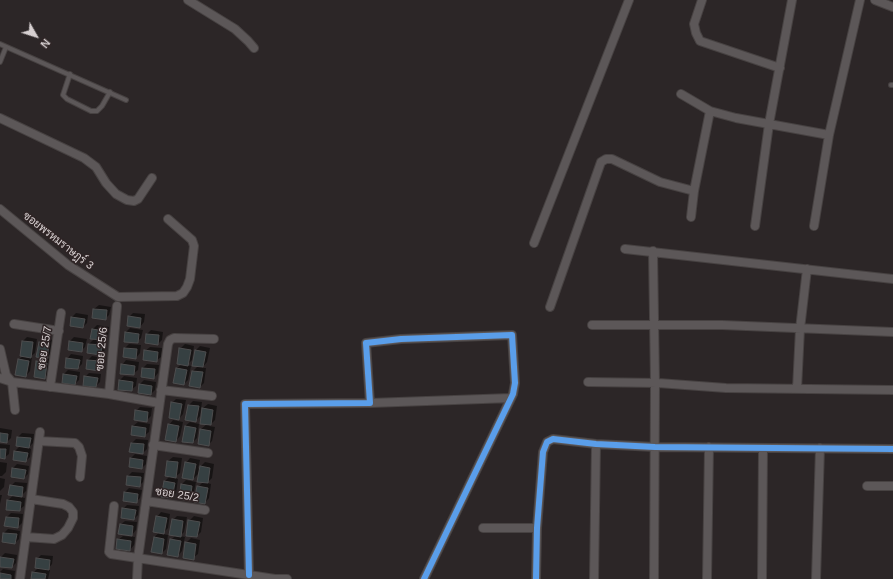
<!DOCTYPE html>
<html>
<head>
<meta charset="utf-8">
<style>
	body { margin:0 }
	#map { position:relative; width:893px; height:579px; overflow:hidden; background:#2c2627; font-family:Arial,sans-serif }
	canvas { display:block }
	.north { position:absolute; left:16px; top:16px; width:40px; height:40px; -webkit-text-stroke:3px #2e2425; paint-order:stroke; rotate:129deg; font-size:11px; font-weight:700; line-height:16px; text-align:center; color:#d7d0d1 }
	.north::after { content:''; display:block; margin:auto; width:14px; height:18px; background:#d7d0d1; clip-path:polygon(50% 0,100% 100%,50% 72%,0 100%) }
</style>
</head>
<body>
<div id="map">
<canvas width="893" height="579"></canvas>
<div class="north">N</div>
</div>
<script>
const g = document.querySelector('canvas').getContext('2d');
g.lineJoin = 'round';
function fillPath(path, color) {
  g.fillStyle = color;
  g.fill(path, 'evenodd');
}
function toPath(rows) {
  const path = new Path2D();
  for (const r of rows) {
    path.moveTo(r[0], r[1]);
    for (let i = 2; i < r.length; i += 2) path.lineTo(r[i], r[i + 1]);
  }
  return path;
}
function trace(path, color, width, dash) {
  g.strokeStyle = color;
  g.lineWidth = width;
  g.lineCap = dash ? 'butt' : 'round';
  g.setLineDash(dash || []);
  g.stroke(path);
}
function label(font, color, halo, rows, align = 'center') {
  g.font = font + ' Arial,Sarabun,sans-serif';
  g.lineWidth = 3;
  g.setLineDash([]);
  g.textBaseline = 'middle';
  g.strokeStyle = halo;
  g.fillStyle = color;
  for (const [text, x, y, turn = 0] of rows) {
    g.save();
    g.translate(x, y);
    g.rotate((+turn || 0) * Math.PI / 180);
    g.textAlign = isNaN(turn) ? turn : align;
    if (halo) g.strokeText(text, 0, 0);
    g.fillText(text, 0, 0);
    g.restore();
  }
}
const shadow = toPath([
	[99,305,111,307,109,315,105,319,94,309],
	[76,313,88,315,87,323,83,327,72,317],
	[133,313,145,314,144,322,140,327,129,317],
	[97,325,109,327,108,335,102,341,106,342,105,350,101,354,89,344,95,338,92,330],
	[130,328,143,330,141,338,137,342,126,332],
	[151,330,163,332,162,340,158,344,147,334],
	[27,337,37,339,35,353,30,357,32,357,30,371,26,376,18,360,23,356,21,355,23,341],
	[74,337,87,339,85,347,81,351,70,341],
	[44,338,53,340,51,354,46,358,51,359,49,373,45,378,37,362,42,357,39,342],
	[129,344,141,345,140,353,136,358,124,356,125,348],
	[185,344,194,346,192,360,187,365,191,366,188,380,184,384,175,382,177,368,182,364,180,349],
	[200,346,210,348,207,362,202,368,206,368,204,383,200,387,190,385,193,371,198,366,196,350],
	[150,347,162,348,161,357,156,361,145,351],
	[71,354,83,356,82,364,78,368,67,359],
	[92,356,104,358,103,366,99,370,88,360],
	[126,360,139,362,138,370,133,374,122,365],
	[147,364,159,365,158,373,154,378,142,376,143,368],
	[68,370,80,372,79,380,75,384,64,374],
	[89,373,101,374,100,382,96,386,85,377],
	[124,376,137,378,136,386,131,390,120,380],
	[144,380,156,382,155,390,151,394,140,384],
	[176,399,186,400,183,414,179,419,172,403],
	[193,401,202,402,200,416,196,421,189,405],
	[208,404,217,406,215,420,209,426,215,427,212,441,208,445,201,429,207,424,203,408],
	[140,407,152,408,151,416,147,420,136,411],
	[173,420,183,422,180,436,176,441,169,425],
	[138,422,150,424,149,432,144,436,133,426],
	[190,422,199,424,197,438,193,442,185,426],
	[0,428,12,430,11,438,7,442,0,441],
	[22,433,34,434,33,443,28,448,31,449,30,457,26,461,15,451,20,446,17,445,18,437],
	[136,439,148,440,147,449,143,453,132,443],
	[0,444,10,445,9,454,4,458,0,457],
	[135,454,147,456,146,464,142,468,131,458],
	[173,457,182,458,180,473,174,478,178,479,176,493,172,497,165,481,170,476,168,461],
	[190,458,200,460,198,469,205,462,214,464,212,478,207,483,211,484,209,498,205,503,198,487,203,482,200,472,193,479,186,463],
	[0,462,7,463,6,472,2,476,0,476],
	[17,464,29,466,28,474,24,478,13,468],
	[132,472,144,473,143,482,139,486,127,484,128,476],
	[0,478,5,479,4,487,0,491],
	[186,480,196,482,193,496,189,500,182,484],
	[15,482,27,483,26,491,22,495,11,486],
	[129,488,142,490,140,498,136,502,125,492],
	[0,495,2,495,0,504],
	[14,495,14,496,25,498,24,506,19,510,8,500],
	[127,505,139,506,138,515,134,519,123,509],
	[161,512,170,514,168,528,162,534,168,535,166,549,162,553,154,537,160,532,157,517],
	[11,513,23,514,22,523,18,527,7,517],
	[177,516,187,517,184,532,180,536,185,537,182,551,178,556,171,540,176,535,173,520],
	[194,516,203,518,201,532,197,536,189,521],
	[125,521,137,522,136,530,132,535,120,525],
	[8,529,20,531,19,539,15,543,4,533],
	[123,536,135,537,134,545,130,550,118,540],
	[191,538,200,540,198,554,193,558,186,543],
	[5,553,17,555,16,563,12,567,0,566,1,557],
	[41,555,53,556,52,564,47,570,50,570,48,579,32,579,33,573,39,567,37,559],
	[3,569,15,571,14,579,0,579,0,572]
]);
const building = toPath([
	[93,309,107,310,106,320,92,318,93,309],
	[128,316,141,318,140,328,127,326,128,316],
	[71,317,85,319,83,328,70,326,71,317],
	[92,329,105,331,104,340,90,339,92,329],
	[125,332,139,334,138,343,124,342,125,332],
	[146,334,159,335,158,345,145,343,146,334],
	[22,341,33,342,31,358,20,356,22,341],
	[69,341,83,343,82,352,68,350,69,341],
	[39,342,49,344,47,359,36,357,39,342],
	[88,344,102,345,101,355,87,353,88,344],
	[124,348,137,349,136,359,123,357,124,348],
	[179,348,191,350,188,366,177,364,179,348],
	[144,350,158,352,157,362,143,360,144,350],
	[195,350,206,352,203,367,192,366,195,350],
	[66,358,80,360,78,369,65,368,66,358],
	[18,359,29,361,26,377,15,375,18,359],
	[87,360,100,361,99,371,86,369,87,360],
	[36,361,47,363,45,379,34,377,36,361],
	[121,364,135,366,134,375,120,374,121,364],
	[142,368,155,369,154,379,141,377,142,368],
	[176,368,187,370,184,385,173,383,176,368],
	[192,371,203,372,200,388,189,386,192,371],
	[63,374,77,376,75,385,62,383,63,374],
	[84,376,98,378,96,387,83,386,84,376],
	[119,380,133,382,132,391,118,390,119,380],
	[139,384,152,386,151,395,138,393,139,384],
	[171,402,182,404,179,420,169,418,171,402],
	[188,405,199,406,196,422,185,420,188,405],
	[202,408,213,410,211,425,200,424,202,408],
	[135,410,148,412,147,422,134,420,135,410],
	[168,424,179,426,176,442,165,440,168,424],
	[132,426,146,428,145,437,131,435,132,426],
	[185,426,196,428,193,443,182,442,185,426],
	[200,429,211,431,209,446,198,444,200,429],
	[0,433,8,434,7,443,0,442,0,433],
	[17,437,31,438,29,448,16,446,17,437],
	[131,443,144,444,143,454,129,452,131,443],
	[0,449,6,449,5,459,0,458,0,449],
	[14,451,28,453,26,462,13,460,14,451],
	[130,458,143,460,142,469,129,467,130,458],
	[167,461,178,462,176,478,165,476,167,461],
	[185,462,196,464,193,480,182,478,185,462],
	[200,466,210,468,208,483,197,482,200,466],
	[12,468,26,470,24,479,11,477,12,468],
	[127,476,141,477,140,487,126,485,127,476],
	[164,481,175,483,172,498,161,497,164,481],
	[181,484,192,486,190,501,179,499,181,484],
	[10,485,23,487,22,497,8,495,10,485],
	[197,486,208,488,205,504,194,502,197,486],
	[124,492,138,494,137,503,123,501,124,492],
	[7,500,21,502,20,511,6,510,7,500],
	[122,508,136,510,134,520,121,518,122,508],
	[156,516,167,518,164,534,153,532,156,516],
	[6,517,19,518,18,528,4,526,6,517],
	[172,519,183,521,181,537,169,535,172,519],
	[188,520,200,522,197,537,186,536,188,520],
	[120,524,133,526,132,536,118,534,120,524],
	[3,533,17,534,15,544,2,542,3,533],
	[154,537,164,539,162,554,151,552,154,537],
	[117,539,131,541,130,551,116,549,117,539],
	[170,539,181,541,178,557,167,555,170,539],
	[185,542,196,544,194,560,183,558,185,542],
	[0,557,14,559,12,568,0,567,0,557],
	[36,558,50,560,49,570,35,568,36,558],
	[32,572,46,574,45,579,31,579,32,572],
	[0,573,11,575,11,579,0,579,0,573]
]);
const lane = toPath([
	[0,44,126,100],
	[0,62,6,47],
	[70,74,63,95,67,99,91,111,97,111,102,106,110,92],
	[891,85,893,85]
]);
const street = toPath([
	[188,0,235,29,248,41,254,48],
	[702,0,694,24,696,33,700,41,780,68],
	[875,0,893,7],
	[681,94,710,111,736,118,829,135],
	[0,118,84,158,96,167,106,183,116,194,127,200,134,201,138,199,152,178],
	[0,209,68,265,118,297,177,296,183,293,187,287,190,279,194,246,192,240,168,219],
	[691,217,694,191,710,111],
	[755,226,769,124,792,0],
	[814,226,829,135,860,0],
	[534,243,629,0],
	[625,249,893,279],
	[653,251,655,383,654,579],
	[550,307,601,162,606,159,612,159,660,182,694,191],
	[14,324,59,331],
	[592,325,722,325,893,332],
	[0,349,6,375,12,382,15,410],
	[0,378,12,382,109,394,159,403],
	[588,382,658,383,726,388,893,390],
	[50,387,61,313],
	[797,389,800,329,807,269],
	[161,390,212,396],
	[109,394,117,306],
	[370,403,511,398],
	[39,441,75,443,79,447,82,456,80,477],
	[153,445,208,453],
	[867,486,893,486],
	[146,501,205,510],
	[114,506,109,552,111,554,275,579,287,579],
	[483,528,537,528],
	[26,537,54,539,62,535,68,528,73,518,73,512,69,507,63,504,31,499],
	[249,575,245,404,370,403,366,343,401,339,512,335,515,383,513,394,424,579],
	[20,579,40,432],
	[137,579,138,558,168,344,170,340,174,338,214,339],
	[536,579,537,528,543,452,547,442,553,439,596,444,655,447,893,449],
	[594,579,596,444],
	[707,579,709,447],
	[762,579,763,448],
	[816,579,820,448]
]);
const cycleway = toPath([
	[249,575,245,404,370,403,366,343,401,339,512,335,515,383,513,394,424,579],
	[536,579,537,528,543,452,547,442,553,439,596,444,655,447,893,449]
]);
const streetNames = [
	["ซอยพรหมราษฎร์ 3",58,241,38],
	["ซอย 25/7",45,348,-81],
	["ซอย 25/6",102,349,-85],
	["ซอย 25/2",177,495,9]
];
fillPath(shadow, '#0007');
fillPath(building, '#364042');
trace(building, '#4d4d4e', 1);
trace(lane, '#474242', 6);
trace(street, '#474242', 10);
trace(lane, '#5c5758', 4);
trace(street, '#5c5758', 8);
trace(cycleway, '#5a9eea', 6);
label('11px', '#d7d0d1', '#2e2425', streetNames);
</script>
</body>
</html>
